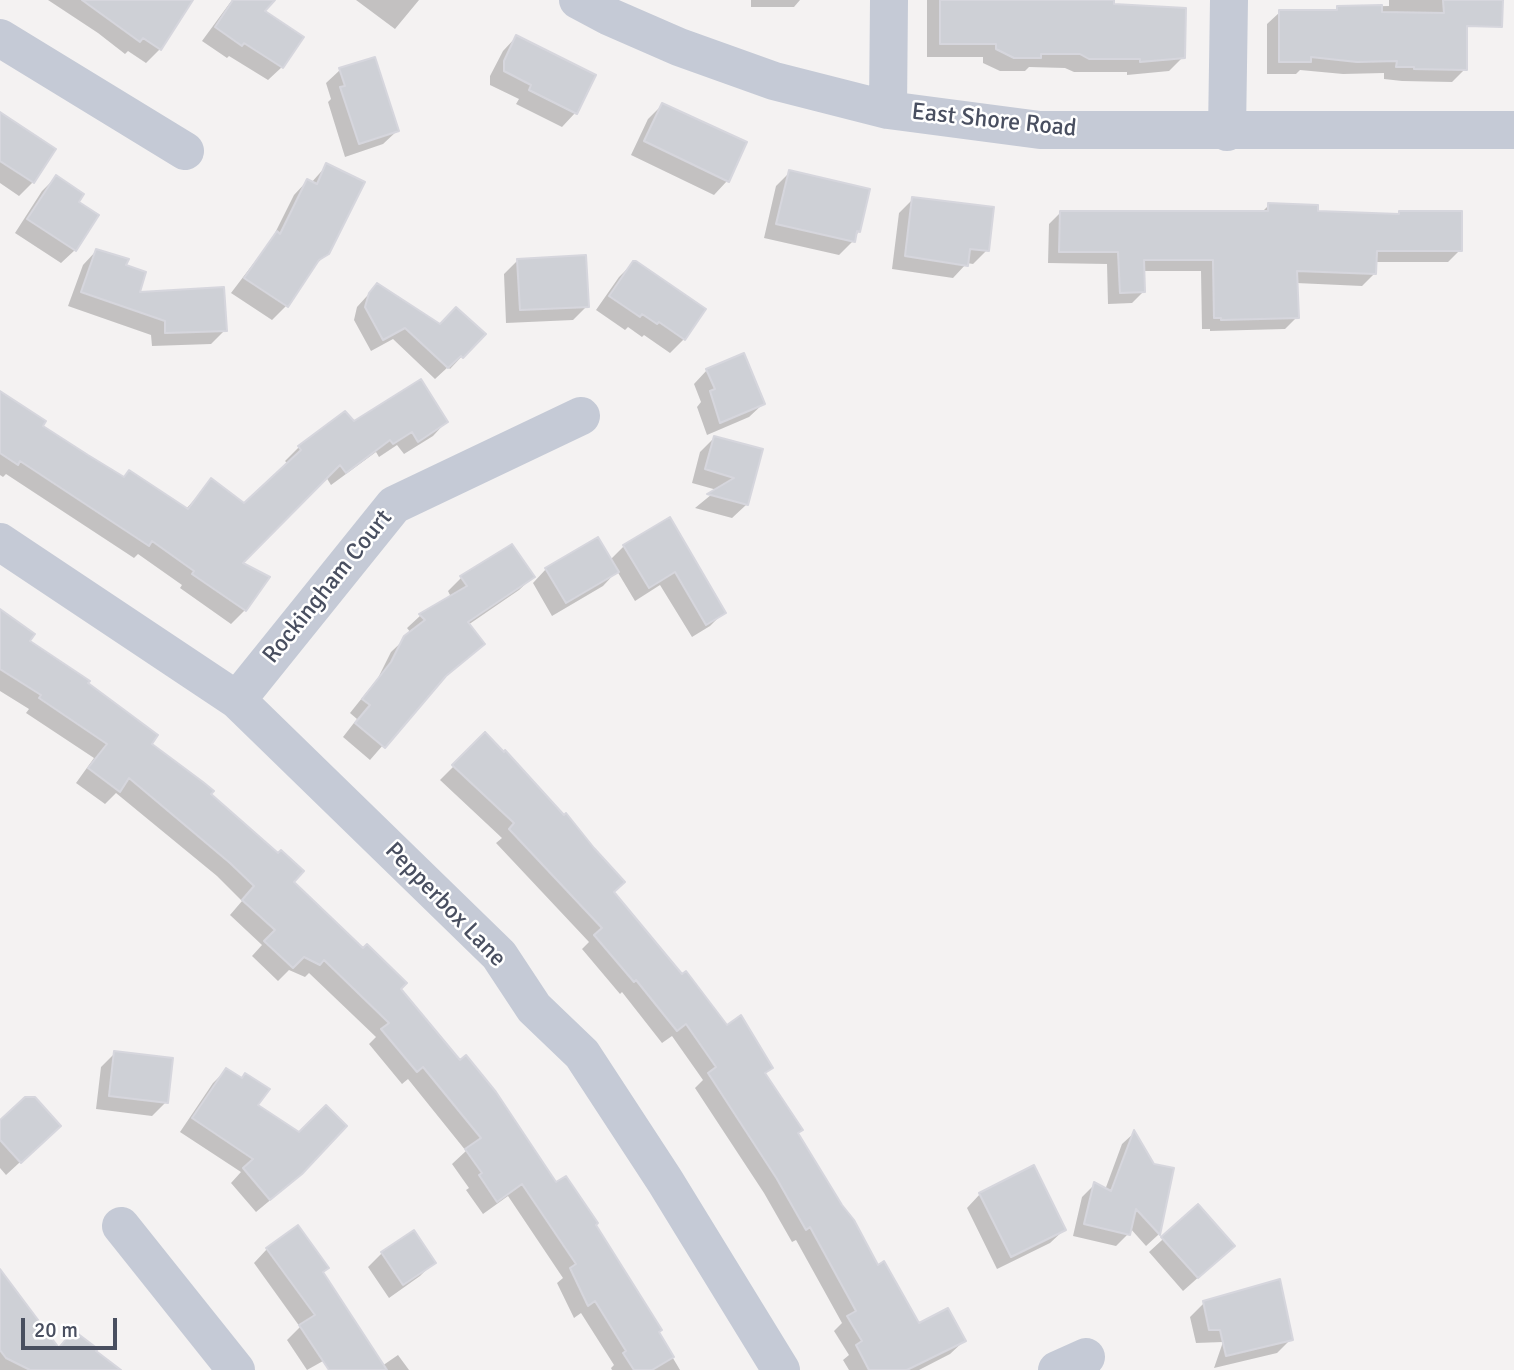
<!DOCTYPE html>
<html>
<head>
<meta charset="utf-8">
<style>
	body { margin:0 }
	#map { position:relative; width:1514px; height:1370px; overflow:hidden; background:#f4f2f2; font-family:Signika,sans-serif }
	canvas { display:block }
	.scale { position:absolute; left:21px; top:1318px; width:96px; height:32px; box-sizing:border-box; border:4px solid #494f60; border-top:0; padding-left:9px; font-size:21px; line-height:24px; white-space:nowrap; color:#494f60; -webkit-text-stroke:5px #fff; paint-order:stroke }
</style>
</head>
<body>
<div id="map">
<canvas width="1514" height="1370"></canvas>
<div class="scale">20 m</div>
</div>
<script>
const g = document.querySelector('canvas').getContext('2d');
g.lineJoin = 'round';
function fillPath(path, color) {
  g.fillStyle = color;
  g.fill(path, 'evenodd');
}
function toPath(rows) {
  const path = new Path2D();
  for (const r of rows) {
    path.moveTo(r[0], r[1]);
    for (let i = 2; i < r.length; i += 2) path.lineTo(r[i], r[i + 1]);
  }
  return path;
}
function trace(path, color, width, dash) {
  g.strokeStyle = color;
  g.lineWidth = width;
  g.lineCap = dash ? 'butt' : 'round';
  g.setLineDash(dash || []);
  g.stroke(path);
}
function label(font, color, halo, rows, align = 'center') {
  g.font = font + ' Signika,sans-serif';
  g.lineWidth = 5;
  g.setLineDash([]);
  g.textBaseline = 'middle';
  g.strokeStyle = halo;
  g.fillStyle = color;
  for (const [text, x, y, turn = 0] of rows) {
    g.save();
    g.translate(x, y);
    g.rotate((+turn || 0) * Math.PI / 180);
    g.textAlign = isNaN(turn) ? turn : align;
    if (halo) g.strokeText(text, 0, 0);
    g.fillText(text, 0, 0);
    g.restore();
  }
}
const shadow = toPath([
	[48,0,174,0,160,49,146,63,128,51,125,54,98,33],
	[232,0,250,0,263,11,282,67,268,80,229,56,227,58,202,41],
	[356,0,419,0,395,29],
	[751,0,800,0,794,7,751,7],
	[927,0,1113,0,1113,6,1183,57,1169,71,1127,75,1127,72,1074,72,1065,68,1029,67,1025,71,1000,71,983,63,983,57,927,57],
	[1389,0,1457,0,1465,69,1452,82,1402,81,1384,79,1384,73,1343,74,1300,70,1296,74,1267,74,1267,24,1280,12,1333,12,1338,7,1389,6],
	[516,37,575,113,562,127,516,104,519,99,490,85,490,76,503,51],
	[340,70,397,131,383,144,345,157,328,102,331,99,326,83],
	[662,105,727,181,714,195,631,155,648,119],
	[0,114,33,182,19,196,0,183],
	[327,165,328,253,311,269,286,306,272,320,231,293,272,239,294,195,307,181,311,183],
	[790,172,859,231,853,241,839,255,764,238,776,186],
	[56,177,76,202,75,250,61,263,15,233,42,191],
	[913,199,987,250,973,264,967,263,953,278,892,269,899,213],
	[1269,205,1316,213,1397,215,1400,213,1460,250,1448,262,1375,262,1374,274,1362,286,1296,283,1297,317,1285,329,1210,331,1210,329,1202,329,1201,271,1143,271,1144,291,1132,303,1108,304,1107,264,1048,263,1049,224,1061,212,1261,213],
	[96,251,124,266,137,294,225,330,211,344,152,346,151,335,68,306,83,265],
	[518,260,587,306,573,320,506,323,504,274],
	[633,263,684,339,670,353,644,335,642,337,628,327,625,330,596,310,619,277],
	[377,285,440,326,483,334,450,369,448,367,435,379,393,339,371,351,354,320,357,307],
	[707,370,763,404,749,417,707,435,697,407,701,402,694,384],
	[0,394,41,427,123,479,186,509,211,481,244,505,288,464,285,461,299,447,354,423,446,422,433,436,404,454,397,445,379,457,376,452,331,485,326,477,240,564,245,610,231,624,180,588,182,585,138,554,134,558,6,474,3,477,0,475],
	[714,438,761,450,746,505,732,518,695,508,717,490,692,483,700,452],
	[669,519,724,612,710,626,692,637,660,585,635,601,617,571,603,586,552,616,533,583,546,569,610,560,624,546],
	[533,577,519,590,468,625,483,644,437,683,370,760,343,737,357,719,350,713,378,678,391,652,411,633,407,628,421,615,451,597,448,591,461,578],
	[0,619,86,683,150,744,209,794,292,882,399,989,556,1185,594,1225,680,1370,612,1370,611,1368,614,1365,581,1313,574,1318,557,1283,563,1278,508,1196,483,1214,466,1190,469,1188,452,1164,466,1151,408,1079,402,1084,369,1044,376,1037,309,973,305,977,289,970,278,981,252,956,262,945,230,915,242,901,217,876,116,793,105,804,76,783,94,758,26,713,29,709,0,691],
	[485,735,612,892,727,1027,771,1068,764,1074,797,1134,877,1267,919,1326,964,1341,950,1354,919,1370,849,1370,843,1360,849,1355,834,1331,842,1323,796,1240,792,1242,764,1193,695,1088,703,1080,672,1036,662,1043,622,992,620,994,582,949,589,942,496,843,502,838,440,780],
	[115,1053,166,1102,152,1116,96,1109,101,1067],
	[226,1070,241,1079,245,1075,286,1187,256,1212,231,1183,241,1172,180,1132,213,1083],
	[0,1122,45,1139,6,1175,0,1168],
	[1134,1133,1153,1166,1172,1170,1158,1235,1146,1246,1130,1228,1128,1234,1116,1246,1073,1236,1082,1197,1094,1185,1105,1190,1122,1144],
	[980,1194,1064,1230,1050,1243,997,1269,967,1208],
	[1198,1207,1219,1259,1183,1291,1149,1252],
	[267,1249,382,1366,398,1355,409,1370,329,1370,323,1361,307,1370,287,1340,300,1327,254,1263],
	[382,1253,434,1262,420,1276,389,1298,368,1267],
	[0,1289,57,1348,73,1333,118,1370,0,1370],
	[1204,1303,1291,1339,1277,1353,1214,1368,1223,1342,1196,1343,1190,1317]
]);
const building = toPath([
	[82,0,193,0,161,50,143,38,140,42,82,0],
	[233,0,275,0,265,11,304,37,283,68,244,43,242,46,215,27,233,0],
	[940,0,1114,0,1114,4,1186,8,1185,58,1140,62,1140,59,1089,59,1080,54,1041,54,1041,58,1014,58,996,49,996,44,940,44,940,0],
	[1443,0,1503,0,1502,27,1467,26,1467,70,1414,69,1414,67,1396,67,1397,61,1357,62,1311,57,1311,62,1279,62,1279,10,1337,10,1337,6,1382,5,1382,12,1444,13,1443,0],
	[516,35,596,75,577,114,529,90,531,85,504,71,504,61,516,35],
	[375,57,399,131,359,144,340,87,345,86,339,68,375,57],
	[662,103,747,142,729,182,644,141,662,103],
	[0,112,56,149,34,183,0,161,0,112],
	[326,163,365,182,329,254,319,260,288,307,244,278,277,231,280,234,307,179,317,184,326,163],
	[789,170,870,189,860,232,857,231,855,242,776,224,789,170],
	[56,175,84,194,79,202,99,215,76,251,27,219,56,175],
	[912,197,994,207,989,251,970,249,968,266,905,256,912,197],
	[1268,203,1318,205,1318,211,1399,214,1399,211,1462,211,1462,251,1377,251,1376,274,1297,271,1299,318,1221,320,1221,318,1214,318,1213,260,1144,260,1145,292,1120,293,1118,252,1059,252,1060,211,1268,211,1268,203],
	[96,249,129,259,126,265,146,272,140,292,224,287,227,331,165,333,165,321,81,292,96,249],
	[586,255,589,307,520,310,517,259,586,255],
	[633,261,636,261,706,309,685,340,659,322,657,324,642,314,640,317,609,296,633,261],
	[377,283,440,324,456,307,486,334,463,358,461,356,448,368,405,328,383,340,365,307,369,293,377,283],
	[744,353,765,404,720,423,710,391,715,389,706,369,744,353],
	[421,379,448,422,418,442,412,432,393,444,390,440,346,473,340,465,243,563,270,577,246,611,192,574,194,571,152,541,149,546,20,461,18,465,0,453,0,391,46,421,43,426,88,455,124,477,129,470,188,509,211,478,244,503,301,450,298,446,345,411,354,421,421,379],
	[714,436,763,449,748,505,707,494,734,478,705,469,714,436],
	[670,517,726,613,706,625,675,572,649,588,623,545,670,517],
	[598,537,619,572,566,603,545,568,598,537],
	[512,544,535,577,468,622,485,644,446,676,385,748,355,723,370,705,362,699,391,662,404,636,425,620,419,614,467,586,460,576,512,544],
	[0,609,35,634,30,641,90,681,88,683,158,735,152,744,203,782,214,791,211,794,278,853,281,850,304,871,294,882,363,948,367,944,407,983,401,989,460,1060,466,1055,496,1092,556,1182,566,1176,598,1223,596,1225,662,1330,659,1332,674,1357,652,1370,634,1370,623,1353,626,1351,595,1301,588,1306,570,1268,576,1264,522,1184,497,1202,479,1175,482,1173,465,1149,481,1138,423,1067,417,1072,381,1029,389,1023,324,960,320,965,304,957,293,968,264,941,275,930,242,900,254,886,230,863,129,778,120,792,88,768,107,744,39,698,41,695,0,669,0,609],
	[485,732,504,752,505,750,564,815,566,813,594,848,625,882,614,892,682,974,686,971,727,1025,741,1015,773,1068,765,1073,803,1130,798,1133,842,1205,854,1220,878,1265,884,1261,919,1323,948,1308,966,1341,907,1370,869,1370,856,1345,862,1341,847,1316,856,1311,810,1227,806,1230,777,1179,708,1073,716,1067,686,1024,677,1031,636,980,634,982,594,935,602,928,509,829,514,823,452,765,485,732],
	[114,1051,173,1058,168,1103,109,1096,114,1051],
	[226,1068,242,1078,245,1073,270,1089,258,1105,299,1132,326,1105,347,1126,302,1174,270,1200,243,1168,253,1159,192,1118,226,1068],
	[25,1097,35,1097,61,1126,21,1163,0,1140,0,1120,25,1097],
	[1134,1130,1154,1164,1174,1168,1160,1235,1136,1209,1130,1235,1084,1224,1094,1182,1111,1191,1134,1130],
	[1034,1165,1066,1230,1011,1257,979,1193,1034,1165],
	[1198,1204,1235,1246,1198,1278,1161,1237,1198,1204],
	[298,1225,329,1268,323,1272,387,1370,329,1370,299,1325,315,1315,266,1248,298,1225],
	[414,1230,436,1263,403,1285,381,1252,414,1230],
	[0,1269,59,1348,73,1330,98,1349,96,1351,121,1370,30,1370,6,1358,0,1350,0,1269],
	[1280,1279,1293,1340,1226,1356,1220,1330,1209,1330,1203,1301,1280,1279]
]);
const minor = toPath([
	[578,0,608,16,679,47,774,81,888,110,1040,130,1514,130],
	[0,38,185,151],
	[888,110,889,0],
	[1227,132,1229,0],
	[0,542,237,700,499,955,534,1008,582,1054,665,1181,781,1370],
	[237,700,394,505,581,416],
	[121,1226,236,1370],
	[1057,1370,1086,1357]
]);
const streetNames = [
	["East Shore Road",994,121,6],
	["Rockingham Court",328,587,-51],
	["Pepperbox Lane",445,905,46]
];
fillPath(shadow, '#0003');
fillPath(building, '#ced0d6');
trace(building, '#d6d6dd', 2);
trace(minor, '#c5cad6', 38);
label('24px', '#494f60', '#fff', streetNames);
</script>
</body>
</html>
